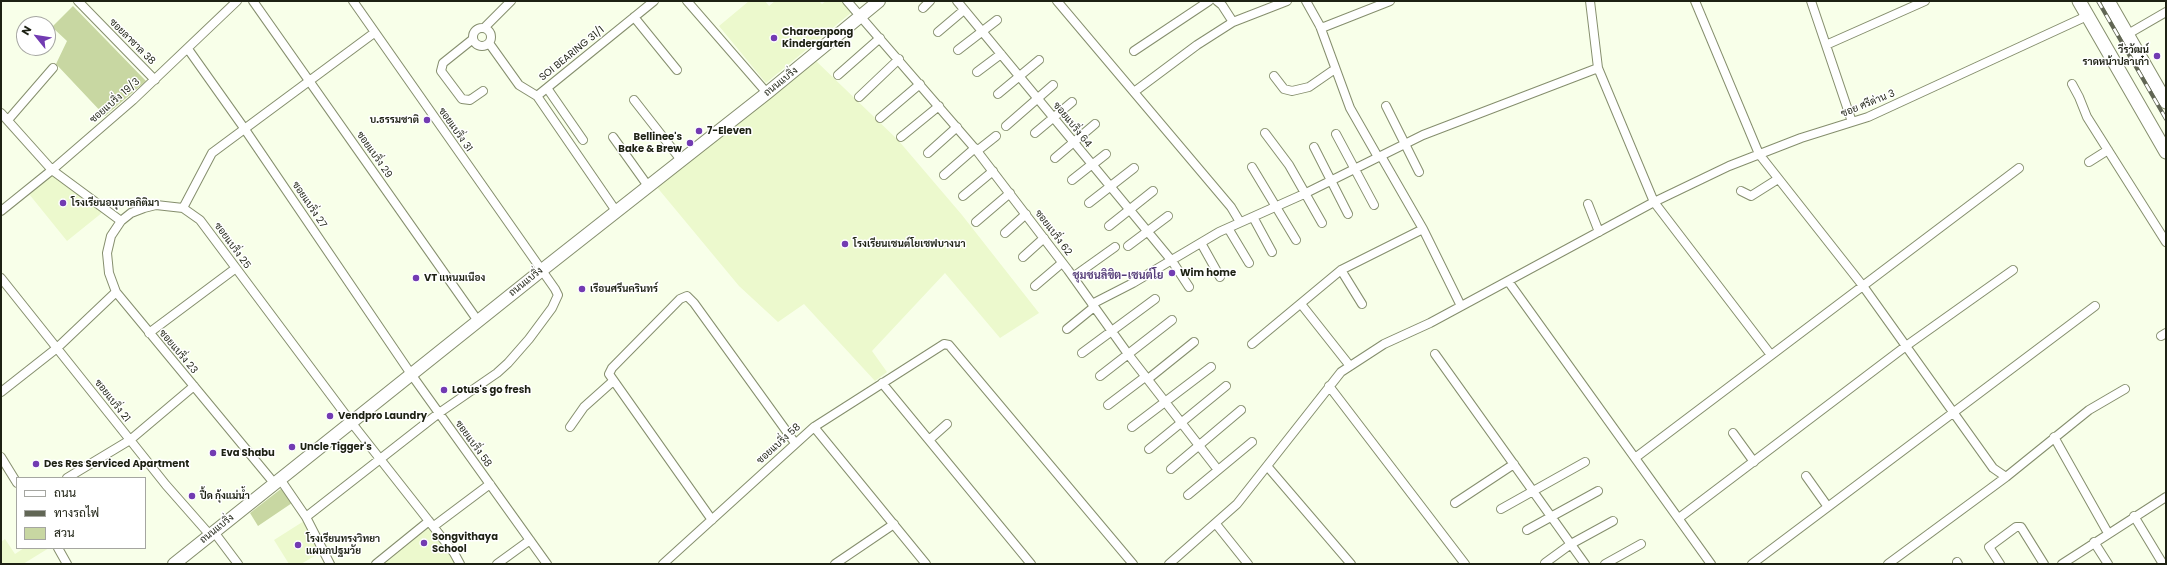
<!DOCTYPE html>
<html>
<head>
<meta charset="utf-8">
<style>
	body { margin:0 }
	#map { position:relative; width:2167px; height:565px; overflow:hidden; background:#f8ffe9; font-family:Poppins,Sarabun,sans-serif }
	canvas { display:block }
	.frame { position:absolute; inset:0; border:2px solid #1d2113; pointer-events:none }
	.legend { position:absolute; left:16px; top:477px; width:130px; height:72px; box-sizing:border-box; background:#fff; border:1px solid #a5a6a1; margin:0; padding:5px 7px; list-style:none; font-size:12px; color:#1d2113 }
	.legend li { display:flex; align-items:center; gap:8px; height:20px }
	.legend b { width:20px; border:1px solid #a5a6a1 }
	.north { position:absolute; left:16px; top:16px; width:40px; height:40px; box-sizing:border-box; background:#fff; border:1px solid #a5a6a1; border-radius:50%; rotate:300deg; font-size:11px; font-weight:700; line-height:16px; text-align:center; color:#1d2113 }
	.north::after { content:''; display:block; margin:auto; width:14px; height:18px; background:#723bb2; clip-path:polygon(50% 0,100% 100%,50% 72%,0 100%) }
</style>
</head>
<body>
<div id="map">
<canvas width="2167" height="565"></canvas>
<div class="frame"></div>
<ul class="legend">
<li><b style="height:5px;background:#fff"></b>ถนน</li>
<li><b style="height:5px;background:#616655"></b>ทางรถไฟ</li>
<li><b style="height:11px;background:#c8d7a2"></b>สวน</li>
</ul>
<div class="north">N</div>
</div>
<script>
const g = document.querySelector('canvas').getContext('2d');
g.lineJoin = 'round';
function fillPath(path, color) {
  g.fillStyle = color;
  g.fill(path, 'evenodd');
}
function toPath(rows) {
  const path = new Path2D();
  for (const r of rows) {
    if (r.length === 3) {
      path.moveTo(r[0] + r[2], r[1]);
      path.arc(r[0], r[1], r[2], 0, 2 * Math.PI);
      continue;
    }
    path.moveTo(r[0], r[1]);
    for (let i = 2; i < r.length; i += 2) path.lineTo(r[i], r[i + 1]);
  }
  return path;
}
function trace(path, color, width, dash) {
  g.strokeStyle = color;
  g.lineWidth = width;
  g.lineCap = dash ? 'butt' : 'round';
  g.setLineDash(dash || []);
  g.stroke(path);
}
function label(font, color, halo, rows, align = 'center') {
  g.font = font + ' Poppins,Sarabun,sans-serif';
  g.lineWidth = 3;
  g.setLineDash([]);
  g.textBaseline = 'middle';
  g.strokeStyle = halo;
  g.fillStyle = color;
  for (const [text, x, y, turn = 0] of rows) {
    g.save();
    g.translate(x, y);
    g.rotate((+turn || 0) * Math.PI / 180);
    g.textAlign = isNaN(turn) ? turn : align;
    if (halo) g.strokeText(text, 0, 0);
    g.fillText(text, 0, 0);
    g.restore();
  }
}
const built = toPath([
	[749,1,765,1,769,6,775,1,819,1,822,4,826,1,843,1,852,12,766,83,719,26],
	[816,61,898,140,962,215,1039,313,1000,338,945,273,872,351,887,372,875,381,804,304,778,322,739,286,656,186],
	[51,175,103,212,67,241,29,194],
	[304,521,323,551,301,564,289,564,274,540],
	[429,524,457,564,379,564],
	[5,539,15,554,24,548,49,548,23,564,1,564,1,542]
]);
const green = toPath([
	[73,6,146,81,105,116,56,64,67,41,52,27],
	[282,488,292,503,258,526,250,513]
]);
const minor = toPath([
	[78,1,155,80],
	[253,1,478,321],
	[687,1,767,93],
	[847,1,977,151,1068,270,1128,354,1218,470],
	[957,1,1172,261,1189,287],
	[1057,1,1231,207,1240,222],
	[1217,1,1222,5,1233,22],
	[1306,1,1320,26,1350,108,1378,157],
	[1590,1,1598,68,1654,202,1771,355],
	[1695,1,1759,154,1863,286,1993,468,2006,477],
	[1811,1,1852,122],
	[923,8,930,1],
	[634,17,677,70],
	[1320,26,1324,27,1390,1],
	[482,37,9],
	[484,28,511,1],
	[938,32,964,10],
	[2128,34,2166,12],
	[473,39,443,63,441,71,462,99,470,100,483,91],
	[489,43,519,85,537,96],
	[1826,45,1925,1],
	[188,49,244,128,411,374,547,564],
	[958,50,997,20],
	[1134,51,1209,1],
	[977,72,1001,54],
	[838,75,880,38],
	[1274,76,1284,89,1292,91,1309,87,1335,69],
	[2072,84,2079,97,2087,117,2166,242],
	[547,88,583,140],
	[1134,92,1197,45,1233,22,1287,1],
	[998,94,1039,60],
	[859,97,899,59],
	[634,100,681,160],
	[1386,106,1419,172],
	[1,113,52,170,121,221,131,213,144,208,156,205,183,208,200,220,351,422,454,553,460,564],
	[880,118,920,84],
	[8,120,53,68],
	[1006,126,1053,85],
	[1035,133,1072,102],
	[1265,133,1289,165,1322,223],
	[1336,134,1374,205],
	[613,137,648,186],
	[901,137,939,106],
	[1314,147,1348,214],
	[977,151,996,136],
	[928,153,957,127],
	[1381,156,1423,229,1461,306],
	[1055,158,1095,124],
	[2089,162,2108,150],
	[1092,165,1106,154],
	[1252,167,1296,240],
	[944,175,975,148],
	[1072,180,1091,165],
	[1741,191,1751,196,1778,179],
	[963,196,993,171],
	[1089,203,1134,168],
	[1588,204,1599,232],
	[183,208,212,153,374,33],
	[1,211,52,170,133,100,237,1],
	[616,211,537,96,654,1],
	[1253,217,1272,252],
	[121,221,111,236,107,253,109,273,116,292,274,483],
	[976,222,1010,193],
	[1109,226,1153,191],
	[1228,228,1249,263],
	[1005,233,1026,214],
	[1201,243,1220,277],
	[1128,246,1168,216],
	[1023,257,1044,238],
	[1341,270,1362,304],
	[1073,277,1115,247],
	[1,278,166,485,210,535],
	[1508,281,1711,564],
	[1035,286,1062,263],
	[1092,304,1133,283,1219,232,1304,194,1423,135,1598,68],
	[1301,304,1350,366],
	[1067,329,1094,307],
	[149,333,236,268],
	[2161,336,2166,333],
	[1252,344,1341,270,1423,229],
	[1082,353,1155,299],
	[1435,354,1585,564],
	[1100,376,1172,320],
	[1148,379,1194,342],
	[882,383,1031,564],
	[1329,386,1465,564],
	[1,392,57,348,116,292],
	[1108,405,1145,377],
	[570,427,584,407,612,382],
	[814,427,944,344,949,345,1133,564],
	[1132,427,1211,367],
	[1733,433,1754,462],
	[2054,437,2108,533],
	[929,440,947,424],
	[1149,449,1226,386],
	[1,457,17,483],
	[1635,458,2019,168],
	[1267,466,1351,564],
	[1171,469,1241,410],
	[1806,476,1828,507],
	[67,478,130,440,194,386],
	[280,479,306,517,330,564],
	[1188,495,1252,442],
	[1455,503,1514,464],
	[1501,509,1585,462],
	[2134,516,2163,564],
	[306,517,439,413,497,373,508,363,529,339,552,308,558,295,555,289,353,1],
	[1679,518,1906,346,2013,270],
	[712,520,609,374,612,368,680,299,687,296,694,303,795,443],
	[1216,524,1248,564],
	[434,526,490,484],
	[1527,530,1598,491],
	[214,532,238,564],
	[2094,542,2108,564],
	[58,548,67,564],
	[1957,562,1958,564],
	[1545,563,1571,544,1613,521],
	[376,564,429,521],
	[497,564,530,540],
	[663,564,814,427,926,564],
	[835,564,894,524],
	[1169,564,1237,504,1341,372,1384,344,1430,323,1654,202,1729,166,1801,138,1868,117,2087,16],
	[1605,564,1641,544],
	[1752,564,2095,306],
	[1888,564,2006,477,2089,410,2125,389],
	[2000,564,1989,547,2016,527,2021,527,2044,564],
	[2062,564,2166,497]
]);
const secondary = toPath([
	[174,564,542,270,767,93,879,1]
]);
const primary = toPath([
	[2079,1,2166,152],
	[2108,1,2166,102]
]);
const rail = toPath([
	[2098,1,2166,119]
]);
const markers = [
	[774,38,4,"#723bb2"],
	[2157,56,4,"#723bb2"],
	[427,120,4,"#723bb2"],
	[699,131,4,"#723bb2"],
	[690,143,4,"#723bb2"],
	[63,203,4,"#723bb2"],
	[845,244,4,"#723bb2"],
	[1172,273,4,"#723bb2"],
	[416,278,4,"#723bb2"],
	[582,289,4,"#723bb2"],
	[444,390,4,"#723bb2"],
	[330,416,4,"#723bb2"],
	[292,447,4,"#723bb2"],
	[213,453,4,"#723bb2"],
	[36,464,4,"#723bb2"],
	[192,496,4,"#723bb2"],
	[424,543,4,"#723bb2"],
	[298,545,4,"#723bb2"]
];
const poiNames = [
	["Charoenpong",782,32],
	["Kindergarten",782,44],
	["วีรวัฒน์",2149,50,"right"],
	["ราดหน้าปลาเก๋า",2149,62,"right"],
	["บ.ธรรมชาติ",419,120,"right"],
	["7-Eleven",707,131],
	["Bellinee's",682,137,"right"],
	["Bake & Brew",682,149,"right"],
	["โรงเรียนอนุบาลกิติมา",71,203],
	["โรงเรียนเซนต์โยเซฟบางนา",853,244],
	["Wim home",1180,273],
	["VT แหนมเนือง",424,278],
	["เรือนศรีนครินทร์",590,289],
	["Lotus's go fresh",452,390],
	["Vendpro Laundry",338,416],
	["Uncle Tigger's",300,447],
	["Eva Shabu",221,453],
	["Des Res Serviced Apartment",44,464],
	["ปื้ด กุ้งแม่น้ำ",200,496],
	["Songvithaya",432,537],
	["School",432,549],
	["โรงเรียนทรงวิทยา",306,539],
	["แผนกปฐมวัย",306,551]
];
const streetNames = [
	["ซอยลาซาล 38",132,42,45],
	["SOI BEARING 31/1",572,54,-39],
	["ถนนแบริ่ง",781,82,-39],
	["ซอยแบริ่ง 19/3",115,101,-41],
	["ซอย ศรีด่าน 3",1868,104,-22],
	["ซอยแบริ่ง 64",1072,125,51],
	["ซอยแบริ่ง 31",455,130,55],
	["ซอยแบริ่ง 29",374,155,55],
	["ซอยแบริ่ง 27",309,205,56],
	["ซอยแบริ่ง 62",1053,233,53],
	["ซอยแบริ่ง 25",232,246,54],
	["ถนนแบริ่ง",526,282,-39],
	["ซอยแบริ่ง 23",178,352,50],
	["ซอยแบริ่ง 21",112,401,52],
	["ซอยแบริ่ง 58",473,444,54],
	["ซอยแบริ่ง 58",779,444,-42],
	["ถนนแบริ่ง",217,529,-39]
];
const neighbourhoodNames = [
	["ชุมชนลิขิต-เซนต์โย",1118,276]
];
fillPath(built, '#ecf9cd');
fillPath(green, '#c8d7a2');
trace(minor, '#858e6d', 10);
trace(secondary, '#858e6d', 14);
trace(primary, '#858e6d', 15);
trace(minor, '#fff', 8);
trace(secondary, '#fff', 12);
trace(primary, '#fff', 13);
trace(rail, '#616655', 4);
trace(rail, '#fff', 2.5, [8]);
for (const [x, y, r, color] of markers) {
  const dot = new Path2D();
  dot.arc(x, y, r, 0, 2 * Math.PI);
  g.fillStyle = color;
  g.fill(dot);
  trace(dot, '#fff', 1.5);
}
label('bold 10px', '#1d2113', '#fff', poiNames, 'left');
label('10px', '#1d2113', '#fff', streetNames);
label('bold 11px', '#553d79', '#fff', neighbourhoodNames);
</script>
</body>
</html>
